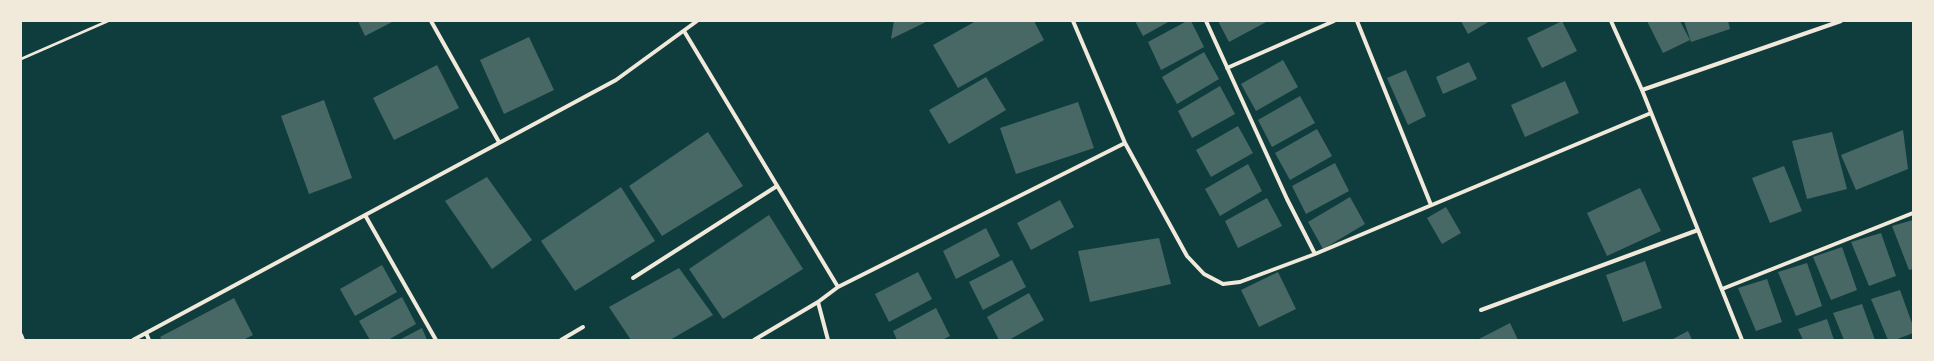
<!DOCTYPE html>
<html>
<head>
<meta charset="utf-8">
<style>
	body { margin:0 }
	#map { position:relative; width:1934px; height:361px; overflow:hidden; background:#0f3d3e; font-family:"Asap Condensed",sans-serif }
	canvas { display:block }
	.frame { position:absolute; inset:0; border:22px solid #f1e9da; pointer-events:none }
</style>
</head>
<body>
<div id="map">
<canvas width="1934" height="361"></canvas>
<div class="frame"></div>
</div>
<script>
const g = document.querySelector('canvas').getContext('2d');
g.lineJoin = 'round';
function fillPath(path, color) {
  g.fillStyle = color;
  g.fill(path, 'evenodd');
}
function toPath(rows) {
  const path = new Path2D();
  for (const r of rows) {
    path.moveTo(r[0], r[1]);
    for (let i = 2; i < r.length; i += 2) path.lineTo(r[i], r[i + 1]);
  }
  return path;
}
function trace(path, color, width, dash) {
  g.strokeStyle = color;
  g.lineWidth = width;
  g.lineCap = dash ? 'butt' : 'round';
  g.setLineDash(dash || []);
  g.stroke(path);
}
const building = toPath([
	[358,21,394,21,365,36],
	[894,21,928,21,891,39],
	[976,21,1034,21,1044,40,958,88,933,45],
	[1135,21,1170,21,1143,36],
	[1187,21,1191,21,1204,47,1161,70,1148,42],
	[1218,21,1268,21,1229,42],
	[1461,21,1490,21,1468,34],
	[1562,21,1577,51,1542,68,1527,38],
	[1647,21,1680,21,1690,40,1663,53],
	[1684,21,1728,21,1730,29,1691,42],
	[529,37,554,90,504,114,480,60],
	[1204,52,1219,79,1177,104,1162,77],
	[1283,60,1298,87,1256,111,1241,84],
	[1469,62,1477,79,1443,94,1436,77],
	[437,65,459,108,394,140,373,98],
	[1406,70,1426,116,1408,125,1387,78],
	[986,77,1006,110,949,144,929,110],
	[1565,81,1579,113,1525,137,1511,105],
	[1220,86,1235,114,1192,138,1178,111],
	[1300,96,1315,123,1272,147,1258,120],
	[324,100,352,178,309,194,281,116],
	[1078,102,1094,148,1016,174,1000,128],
	[1238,126,1253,153,1211,177,1196,150],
	[1317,129,1332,156,1290,180,1275,153],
	[1903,130,1908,169,1856,190,1841,155],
	[708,132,743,186,662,236,629,186],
	[1832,132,1847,189,1807,199,1792,141],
	[1335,163,1349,191,1306,214,1292,186],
	[1248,164,1262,191,1220,216,1205,189],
	[1784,166,1802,211,1770,223,1752,178],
	[487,177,532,240,492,269,445,201],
	[621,187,655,241,575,291,541,241],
	[1640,188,1661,231,1607,256,1587,213],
	[1350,197,1365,224,1323,249,1308,222],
	[1267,198,1282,226,1238,248,1225,221],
	[1060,200,1074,227,1031,250,1017,223],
	[1446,207,1461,233,1442,244,1427,218],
	[769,215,803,269,723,319,689,269],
	[1913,220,1913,269,1909,270,1892,226],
	[986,228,1000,256,956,279,943,251],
	[1881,233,1896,276,1869,286,1851,242],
	[1159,238,1171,284,1090,302,1078,251],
	[1842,247,1857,290,1831,300,1813,257],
	[1012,260,1026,287,983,310,969,282],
	[1645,261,1662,308,1623,322,1606,275],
	[1807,263,1822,306,1796,316,1778,272],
	[382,265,397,292,355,316,340,289],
	[679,268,713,315,670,340,631,340,609,307],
	[918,272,932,299,889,322,875,294],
	[1278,272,1296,309,1259,327,1241,290],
	[1767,279,1782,322,1756,331,1738,288],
	[1900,290,1913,326,1913,333,1895,340,1888,340,1871,299],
	[1029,293,1044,320,1009,340,999,340,987,317],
	[402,297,416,324,388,340,370,340,359,321],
	[234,298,253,335,243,340,162,340,160,337],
	[1862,304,1875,340,1844,340,1833,313],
	[936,308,950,336,942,340,897,340,893,331],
	[1827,319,1834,340,1803,340,1798,329],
	[1510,323,1518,340,1477,340],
	[422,328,427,340,399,340],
	[1688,331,1692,340,1671,340]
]);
const path = toPath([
	[21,59,108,21]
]);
const minor = toPath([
	[431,21,499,142],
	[1073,21,1125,143,1187,256,1204,274,1223,284,1240,282,1315,254,1651,113],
	[1206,21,1287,199,1315,254],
	[1357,21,1431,205],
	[1611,21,1642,90,1742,340],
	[684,31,838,287,818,302,828,340],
	[1227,68,1334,21],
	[1642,90,1841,21],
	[365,215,436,340],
	[633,278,777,186],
	[838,287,1125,143],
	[1722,289,1913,213],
	[1481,310,1698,230],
	[146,333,149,340],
	[21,335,23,340],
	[133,340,616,80,697,21],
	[561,340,583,327],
	[754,340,818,302]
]);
fillPath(building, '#486865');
trace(path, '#f1e9da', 2.5);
trace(minor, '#f1e9da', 4);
</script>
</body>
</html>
